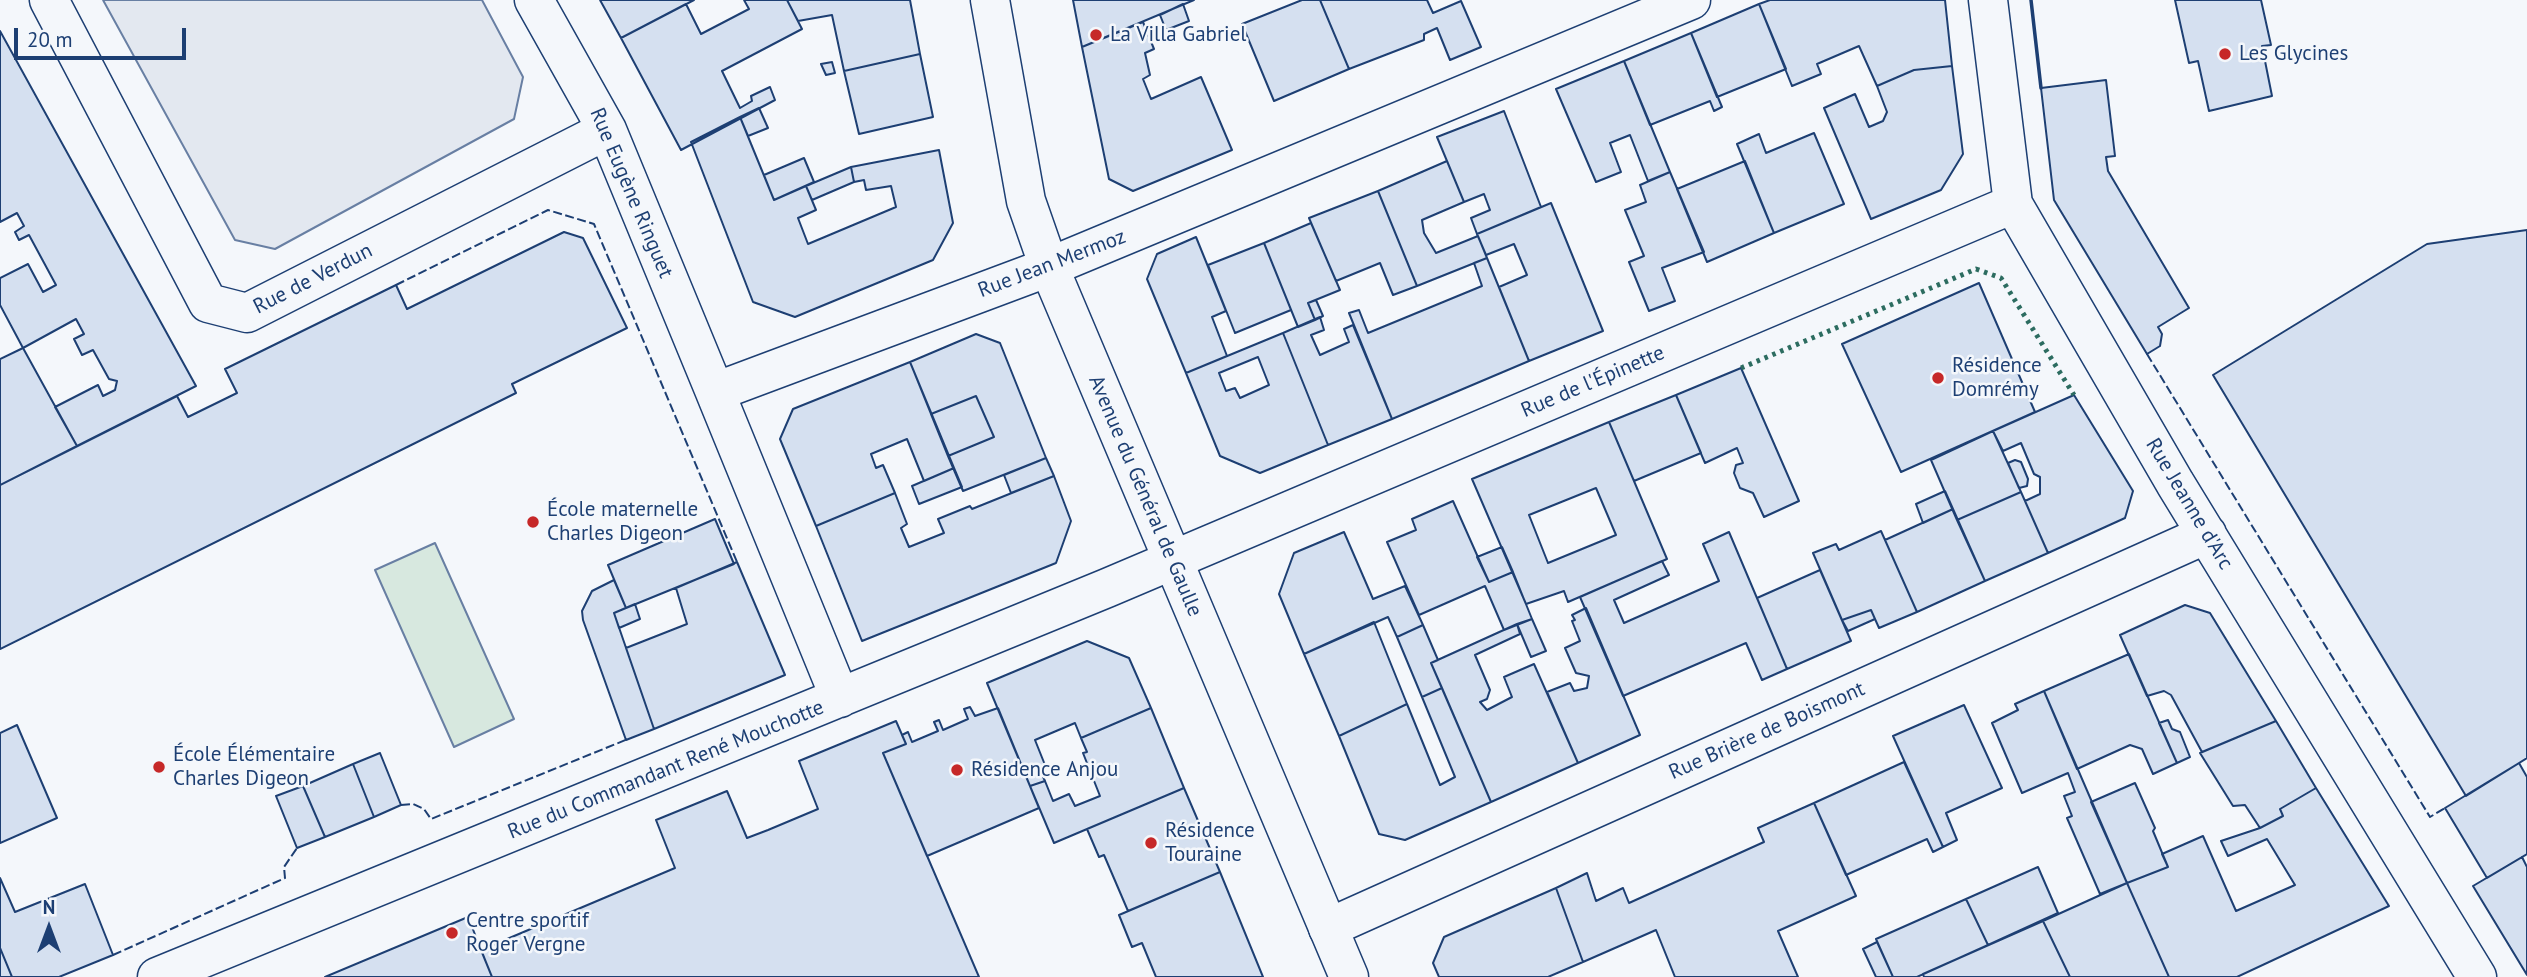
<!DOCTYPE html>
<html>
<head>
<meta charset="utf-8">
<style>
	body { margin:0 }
	#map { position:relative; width:2527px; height:977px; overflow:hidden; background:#f4f7fb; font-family:"PT Sans",sans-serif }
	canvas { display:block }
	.north { position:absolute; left:14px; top:893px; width:70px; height:70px; -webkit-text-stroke:5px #f4f7fb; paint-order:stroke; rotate:0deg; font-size:19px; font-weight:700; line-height:28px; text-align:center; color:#1d3f73 }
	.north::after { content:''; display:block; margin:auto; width:24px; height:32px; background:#1d3f73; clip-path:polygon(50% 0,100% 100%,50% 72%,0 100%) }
	.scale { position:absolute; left:14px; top:28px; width:172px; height:32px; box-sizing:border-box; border:4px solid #1d3f73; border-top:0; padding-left:9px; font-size:21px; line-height:24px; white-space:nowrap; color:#1d3f73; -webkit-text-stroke:5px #f4f7fb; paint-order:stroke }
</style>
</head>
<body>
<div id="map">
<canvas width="2527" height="977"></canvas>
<div class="north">N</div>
<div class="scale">20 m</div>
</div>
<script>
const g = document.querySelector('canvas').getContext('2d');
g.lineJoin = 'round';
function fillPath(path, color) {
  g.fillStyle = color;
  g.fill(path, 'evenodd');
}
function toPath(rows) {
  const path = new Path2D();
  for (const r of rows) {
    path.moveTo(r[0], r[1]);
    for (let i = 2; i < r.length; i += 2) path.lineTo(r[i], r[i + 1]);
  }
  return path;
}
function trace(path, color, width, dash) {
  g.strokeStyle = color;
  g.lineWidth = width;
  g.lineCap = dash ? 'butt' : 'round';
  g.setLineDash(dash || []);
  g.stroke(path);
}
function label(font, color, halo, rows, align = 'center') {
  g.font = font + ' "PT Sans",sans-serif';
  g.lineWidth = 5;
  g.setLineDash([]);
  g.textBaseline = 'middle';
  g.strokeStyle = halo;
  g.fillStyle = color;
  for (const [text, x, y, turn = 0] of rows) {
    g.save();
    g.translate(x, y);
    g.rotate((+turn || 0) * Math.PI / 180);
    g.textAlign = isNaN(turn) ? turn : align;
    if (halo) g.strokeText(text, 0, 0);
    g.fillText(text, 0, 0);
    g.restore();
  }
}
const green = toPath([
	[435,543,514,719,454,747,375,570,435,543]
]);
const parking = toPath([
	[103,0,482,0,523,77,514,119,275,249,235,240,103,0]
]);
const building = toPath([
	[600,0,694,0,621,38,600,0],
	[744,0,787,0,802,29,722,71,740,108,752,101,751,96,770,87,775,100,681,150,621,38,686,4,701,34,749,9,744,0],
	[787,0,910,0,920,54,844,71,832,15,798,21,787,0],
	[1073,0,1194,0,1082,47,1073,0],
	[1302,0,1320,0,1349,69,1274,101,1242,24,1302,0],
	[1320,0,1427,0,1433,13,1461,1,1481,47,1450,60,1437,28,1424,34,1424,40,1349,69,1320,0],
	[1770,0,1945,0,1952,66,1914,70,1877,86,1859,46,1817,64,1821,74,1792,86,1759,4,1770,0],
	[2175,0,2261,0,2271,45,2262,46,2272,96,2209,111,2198,61,2189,63,2175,0],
	[1183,4,1189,21,1166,30,1160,15,1183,4],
	[1759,4,1786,69,1717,97,1691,33,1759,4],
	[1143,22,1154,49,1145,53,1150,75,1143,79,1151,99,1201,77,1232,150,1133,191,1109,179,1082,47,1143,22],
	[0,31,196,386,77,446,55,407,98,385,103,396,115,390,117,381,109,379,93,350,82,355,74,339,84,334,76,319,23,348,0,305,0,278,28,264,43,292,56,285,29,235,19,240,15,232,24,226,17,213,0,222,0,31],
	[1691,33,1722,107,1714,111,1710,101,1650,125,1624,61,1691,33],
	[920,54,933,117,859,134,844,71,920,54],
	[1624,61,1670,172,1648,181,1630,135,1610,143,1621,172,1596,182,1556,89,1624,61],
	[832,62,835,73,826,75,821,64,832,62],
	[1952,66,1963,154,1941,190,1871,219,1824,108,1855,94,1869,127,1883,121,1887,112,1877,86,1914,70,1952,66],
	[2106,80,2115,156,2106,157,2108,171,2189,308,2158,327,2162,334,2160,346,2147,354,2054,200,2041,88,2106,80],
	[759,108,768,128,748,136,740,117,759,108],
	[1504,111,1541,207,1477,234,1471,218,1490,210,1484,194,1464,202,1437,137,1504,111],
	[740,117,774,200,806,186,816,210,798,218,808,244,896,207,891,186,866,190,864,180,854,182,851,167,939,150,953,223,933,260,795,317,753,302,691,142,740,117],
	[1814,133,1844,204,1774,233,1737,144,1759,134,1766,153,1814,133],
	[804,158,814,182,774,200,764,175,804,158],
	[1447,161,1464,202,1422,220,1424,233,1436,253,1478,236,1487,258,1417,286,1378,191,1447,161],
	[1745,161,1774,233,1707,262,1677,189,1745,161],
	[851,167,854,182,812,200,806,186,851,167],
	[1670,172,1704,252,1662,268,1675,301,1649,311,1629,262,1644,256,1625,210,1646,202,1640,185,1670,172],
	[1378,191,1417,286,1393,295,1380,263,1336,281,1309,218,1378,191],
	[1551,203,1603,331,1529,361,1499,287,1527,275,1514,244,1486,255,1477,234,1551,203],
	[1311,223,1340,290,1308,303,1315,320,1298,327,1264,243,1311,223],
	[2527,230,2527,758,2466,796,2213,375,2427,244,2527,230],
	[564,232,583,238,627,328,512,384,516,393,0,649,0,485,177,396,188,417,237,393,225,369,396,285,407,309,564,232],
	[1196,237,1226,311,1212,317,1227,356,1186,373,1147,279,1157,254,1196,237],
	[1264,243,1291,310,1235,333,1208,265,1264,243],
	[1487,258,1529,361,1392,419,1349,313,1359,310,1368,333,1482,286,1474,263,1487,258],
	[1979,283,2035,412,1901,472,1842,344,1979,283],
	[1316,300,1323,316,1315,320,1308,303,1316,300],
	[1320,317,1324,330,1311,335,1320,355,1349,342,1344,329,1353,325,1392,419,1328,445,1283,333,1320,317],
	[1283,333,1328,445,1260,473,1220,456,1186,373,1283,333],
	[1258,357,1269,385,1240,398,1235,388,1226,391,1219,373,1258,357],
	[976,334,1000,343,1046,458,963,491,948,456,994,437,976,396,931,414,910,362,976,334],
	[23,348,77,446,0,485,0,359,23,348],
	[910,362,954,468,924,481,907,439,871,454,876,468,883,465,895,493,816,526,780,439,793,409,910,362],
	[1741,368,1799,501,1764,517,1753,493,1740,488,1734,473,1736,465,1743,463,1737,448,1705,463,1676,395,1741,368],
	[1676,395,1701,453,1634,481,1609,422,1676,395],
	[2074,395,2133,491,2125,518,2048,553,2025,501,2040,494,2040,477,2034,474,2021,443,2003,451,1993,431,2074,395],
	[976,396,994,437,948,456,931,414,976,396],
	[1609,422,1667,559,1568,602,1564,591,1526,604,1472,479,1609,422],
	[1596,488,1616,535,1548,563,1529,515,1596,488],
	[1993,431,2021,492,1957,520,1931,460,1993,431],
	[1046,458,1054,476,1011,493,1004,475,1046,458],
	[2015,460,2021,462,2028,479,2027,486,2019,488,2008,463,2015,460],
	[954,468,962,487,919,504,912,486,954,468],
	[1054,476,1071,521,1056,563,862,641,816,526,895,493,907,524,901,528,909,547,944,533,938,519,970,506,972,509,1054,476],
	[1945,491,1953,509,1923,523,1916,504,1945,491],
	[2021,492,2048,553,1985,581,1957,520,2021,492],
	[1453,501,1489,582,1513,572,1532,619,1504,630,1485,586,1419,615,1387,542,1416,530,1412,519,1453,501],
	[1953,509,1985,581,1917,612,1885,540,1953,509],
	[715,519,734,564,626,608,608,565,715,519],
	[1881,531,1917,612,1879,628,1871,610,1842,620,1813,553,1836,544,1839,550,1881,531],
	[1344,532,1373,599,1405,586,1423,625,1397,637,1388,617,1304,654,1279,594,1294,553,1344,532],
	[1729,532,1787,669,1762,680,1746,643,1623,696,1580,597,1662,561,1669,575,1614,600,1624,623,1719,581,1703,544,1729,532],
	[1502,547,1513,572,1489,582,1477,557,1502,547],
	[737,562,785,675,654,729,626,648,687,624,676,588,737,562],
	[1820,570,1851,641,1787,669,1757,598,1820,570],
	[614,580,626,608,614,613,654,729,626,740,583,620,582,611,592,591,614,580],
	[635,604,640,619,619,628,614,613,635,604],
	[2185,605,2210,613,2276,721,2202,752,2171,695,2164,691,2147,696,2120,635,2185,605],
	[1586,608,1640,735,1578,763,1547,692,1570,683,1574,691,1587,688,1589,676,1576,673,1565,648,1580,641,1572,621,1575,620,1572,615,1586,608],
	[1871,610,1875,619,1848,631,1842,620,1871,610],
	[1532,619,1546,651,1531,657,1517,624,1532,619],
	[1374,622,1407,704,1339,736,1304,654,1374,622],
	[1517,624,1520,634,1475,655,1490,690,1487,699,1480,702,1487,710,1512,697,1504,677,1534,664,1578,763,1491,802,1431,663,1517,624],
	[1423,625,1438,660,1431,663,1442,688,1422,697,1397,637,1423,625],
	[1087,641,1129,658,1151,708,1081,738,1075,723,1035,740,1045,765,1039,768,1045,781,1030,786,987,683,1087,641],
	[2129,654,2177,763,2153,774,2142,749,2130,745,2077,769,2044,691,2129,654],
	[1442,688,1491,802,1405,840,1379,834,1339,736,1407,704,1440,785,1455,777,1422,697,1442,688],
	[2044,691,2127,883,2100,894,2067,818,2072,816,2064,796,2075,792,2068,773,2022,793,1992,723,2018,710,2015,704,2044,691],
	[1964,705,2002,788,1946,813,1957,840,1943,847,1893,736,1964,705],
	[970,707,975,716,998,708,1039,808,927,856,883,753,906,744,902,735,908,732,912,742,938,731,934,722,939,720,943,730,968,719,964,709,970,707],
	[1151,708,1184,788,1054,843,1030,786,1045,781,1053,801,1069,794,1075,806,1100,796,1083,753,1087,752,1081,738,1151,708],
	[2168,720,2172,729,2180,732,2190,757,2177,763,2159,723,2168,720],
	[896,721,906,744,883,753,979,977,492,977,481,950,675,868,656,820,727,791,747,838,768,830,818,809,799,761,896,721],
	[2276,721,2316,788,2280,809,2283,816,2260,828,2245,805,2233,806,2200,753,2276,721],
	[17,725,57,818,0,843,0,733,17,725],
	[380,753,401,805,374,817,353,764,380,753],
	[1904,762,1943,847,1933,852,1927,839,1846,875,1814,803,1904,762],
	[2519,763,2527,777,2527,854,2487,878,2445,808,2519,763],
	[353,764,374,817,325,837,303,786,353,764],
	[2135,783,2155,828,2153,831,2168,867,2127,883,2091,802,2135,783],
	[303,786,325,837,297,848,276,796,303,786],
	[1184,788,1220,872,1128,911,1104,855,1099,857,1087,829,1184,788],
	[2316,788,2389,906,2237,977,2169,977,2127,883,2168,867,2162,854,2203,836,2236,911,2295,885,2267,839,2228,856,2221,841,2260,828,2283,816,2280,809,2316,788],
	[1814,803,1856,896,1778,931,1798,977,1675,977,1656,930,1583,962,1556,888,1587,873,1596,901,1623,888,1629,903,1764,842,1758,828,1814,803],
	[2522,857,2527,867,2527,975,2473,886,2522,857],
	[2038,867,2058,913,1988,945,1966,899,2038,867],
	[1220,872,1263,977,1156,977,1142,943,1132,947,1119,915,1220,872],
	[0,878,15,912,85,884,113,955,59,977,12,977,0,948,0,878],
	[2127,883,2169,977,2070,977,2043,921,2127,883],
	[1556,888,1583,962,1548,977,1439,977,1433,963,1444,937,1556,888],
	[1966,899,1988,945,1917,977,1893,977,1876,939,1966,899],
	[468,917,492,977,325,977,468,917],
	[2043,921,2070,977,1924,977,1923,974,2043,921],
	[1877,942,1893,977,1876,977,1863,949,1877,942],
	[0,948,12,977,0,977,0,948]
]);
const minor = toPath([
	[49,0,208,303,247,313,607,130],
	[534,0,607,130,715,392],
	[1988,0,2013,204,2175,483,2477,977],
	[840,698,715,392,1049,267,1691,0],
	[1328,928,2207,534],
	[157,977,1107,588,2013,204]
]);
const major = toPath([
	[990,0,1026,201,1049,267,1349,977]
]);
const hedge = toPath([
	[1741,368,1976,269,2001,278,2074,395]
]);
const fence = toPath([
	[396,285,548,210,594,224,737,562],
	[2147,354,2430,817,2445,808],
	[401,805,413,804,424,809,431,819,628,739],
	[113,955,285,878,284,867,297,848]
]);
const wall = toPath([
	[2031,0,2041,88]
]);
const markers = [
	[1096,35,7,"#c62828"],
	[2225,54,7,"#c62828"],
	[1938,378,7,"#c62828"],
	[533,522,7,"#c62828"],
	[159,767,7,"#c62828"],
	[957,770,7,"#c62828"],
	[1151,843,7,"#c62828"],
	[452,933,7,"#c62828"]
];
const poiNames = [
	["La Villa Gabriel",1110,35],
	["Les Glycines",2239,54],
	["Résidence",1952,366],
	["Domrémy",1952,390],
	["École maternelle",547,510],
	["Charles Digeon",547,534],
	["École Élémentaire",173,755],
	["Charles Digeon",173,779],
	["Résidence Anjou",971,770],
	["Résidence",1165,831],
	["Touraine",1165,855],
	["Centre sportif",466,921],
	["Roger Vergne",466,945]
];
const streetNames = [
	["Rue Eugène Ringuet",631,193,67],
	["Rue Jean Mermoz",1052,264,-21],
	["Rue de Verdun",313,279,-27],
	["Rue de l'Épinette",1593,382,-23],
	["Avenue du Général de Gaulle",1145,496,67],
	["Rue Jeanne d'Arc",2189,504,59],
	["Rue Brière de Boismont",1767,731,-24],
	["Rue du Commandant René Mouchotte",666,770,-22]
];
fillPath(green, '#d7e8df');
trace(green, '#687fa3', 2);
fillPath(parking, '#e3e8f0');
trace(parking, '#687fa3', 2);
fillPath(building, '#d5e0f0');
trace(building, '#1d3f73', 2);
trace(minor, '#1d3f73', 41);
trace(major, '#1d3f73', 41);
trace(minor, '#f4f7fb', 38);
trace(major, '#f4f7fb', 38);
trace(hedge, '#2c6c60', 5, [3.5, 5]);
trace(fence, '#1d3f73', 2, [9, 3.5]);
trace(wall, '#1d3f73', 3.5);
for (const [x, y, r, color] of markers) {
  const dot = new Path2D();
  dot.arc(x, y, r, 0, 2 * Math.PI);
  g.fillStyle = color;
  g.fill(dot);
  trace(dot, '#f4f7fb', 2.5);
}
label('21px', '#1d3f73', '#f4f7fb', poiNames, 'left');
label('21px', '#1d3f73', '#f4f7fb', streetNames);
</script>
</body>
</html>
